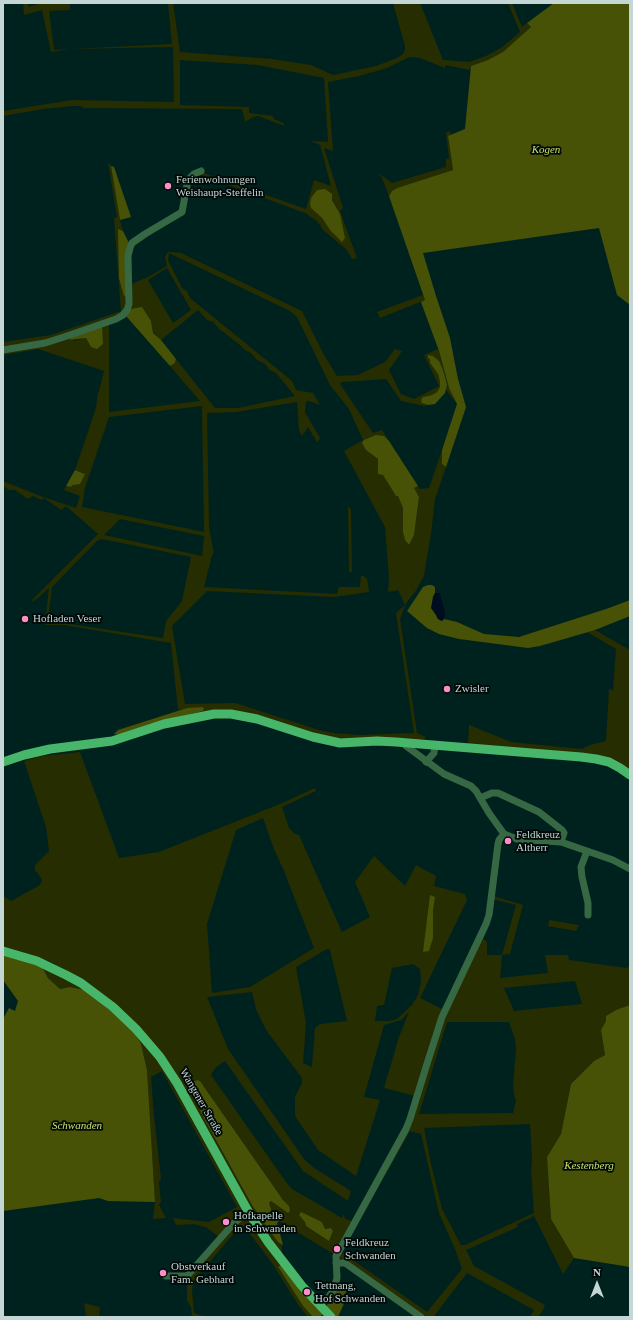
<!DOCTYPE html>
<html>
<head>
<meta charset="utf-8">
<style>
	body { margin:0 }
	#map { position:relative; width:633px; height:1320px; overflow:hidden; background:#00221e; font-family:"Times New Roman",serif }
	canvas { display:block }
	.frame { position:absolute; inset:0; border:4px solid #c5d7d4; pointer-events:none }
	.north { position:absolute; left:577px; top:1264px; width:40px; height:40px; -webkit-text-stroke:3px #000907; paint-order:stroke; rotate:0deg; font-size:11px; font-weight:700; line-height:16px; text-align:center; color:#c5d7d4 }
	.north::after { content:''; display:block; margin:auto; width:14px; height:18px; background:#c5d7d4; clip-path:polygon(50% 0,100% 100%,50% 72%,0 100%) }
</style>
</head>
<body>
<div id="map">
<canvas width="633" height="1320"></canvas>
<div class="frame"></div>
<div class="north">N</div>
</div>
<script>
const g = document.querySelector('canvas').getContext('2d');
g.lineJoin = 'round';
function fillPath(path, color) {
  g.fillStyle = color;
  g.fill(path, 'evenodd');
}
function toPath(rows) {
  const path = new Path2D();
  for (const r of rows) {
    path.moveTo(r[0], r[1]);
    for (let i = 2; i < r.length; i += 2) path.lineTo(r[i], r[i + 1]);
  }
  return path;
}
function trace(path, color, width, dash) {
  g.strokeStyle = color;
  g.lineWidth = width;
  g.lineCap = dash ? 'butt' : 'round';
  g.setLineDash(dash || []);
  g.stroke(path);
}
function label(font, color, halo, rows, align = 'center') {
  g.font = font + ' "Times New Roman",serif';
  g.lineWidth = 3.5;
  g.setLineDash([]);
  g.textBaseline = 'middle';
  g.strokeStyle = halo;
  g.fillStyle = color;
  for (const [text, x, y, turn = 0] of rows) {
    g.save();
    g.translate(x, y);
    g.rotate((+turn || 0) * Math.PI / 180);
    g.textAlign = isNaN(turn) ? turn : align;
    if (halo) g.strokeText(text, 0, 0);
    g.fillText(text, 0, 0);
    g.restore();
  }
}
const green = toPath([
	[23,3,28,3,29,7,40,3,70,3,70,10,49,11,54,50,70,49,172,44,168,3,173,3,180,52,272,59,311,65,333,75,376,66,397,58,403,54,405,50,405,46,393,3,420,3,443,60,469,62,486,56,501,48,520,32,508,3,512,3,522,27,527,23,531,27,503,52,488,60,471,66,470,70,445,65,445,68,420,58,409,57,387,68,359,76,328,82,333,151,324,148,343,208,340,211,357,258,352,259,347,250,323,230,317,221,305,213,199,174,201,172,306,209,314,180,331,186,320,145,311,141,328,142,324,78,258,65,180,60,180,105,249,107,249,113,273,116,274,119,283,123,285,126,258,116,253,117,245,122,242,109,84,108,80,106,73,106,43,109,3,116,3,111,72,100,174,102,173,47,70,49,51,52,42,10,24,15],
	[315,194,332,199,340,214,330,230,322,218,317,214,310,204,311,198],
	[450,131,451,135,448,137,453,170,397,188,392,191,389,196,382,178,378,173,392,183,446,167,446,159,449,158,446,133],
	[108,162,111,166,120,220,123,231,118,230,128,295,127,305,120,314,46,340,3,348,3,342,51,335,121,311,114,218,117,217],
	[168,252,181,253,302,311,324,355,337,376,358,375,385,362,395,349,402,351,389,370,401,394,414,399,439,386,424,355,438,349,449,388,457,404,446,390,447,385,430,359,430,363,438,374,440,382,440,387,437,392,432,395,423,397,422,403,428,405,425,406,401,401,386,379,342,382,340,384,373,433,382,430,389,441,384,436,366,450,378,459,383,475,396,496,398,495,403,508,403,532,405,540,409,545,414,535,419,497,413,488,418,486,420,489,429,488,442,450,442,464,446,467,435,499,431,534,424,576,415,592,406,603,400,619,417,733,426,737,424,739,418,740,349,740,328,737,258,716,159,722,203,711,204,709,188,708,178,710,171,643,64,625,45,625,49,588,33,602,32,600,98,534,66,506,61,510,44,498,42,500,33,496,28,499,15,490,9,490,3,486,3,481,43,497,76,508,80,496,64,490,66,486,70,487,84,473,75,470,96,408,97,398,104,371,38,349,3,355,3,352,71,337,74,341,86,338,91,347,102,326,109,323,109,412,200,401,170,366,175,363,176,359,215,408,238,408,295,396,276,373,270,370,264,363,257,360,251,353,245,350,238,343,232,339,225,333,220,330,213,322,207,320,198,310,161,340,153,332,151,321,130,309,129,285,148,277,167,266,165,257],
	[169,253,290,311,297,317,330,385,349,409,363,440,344,451,385,527,389,578,388,592,398,590,405,605,396,613,414,733,360,735,333,733,319,730,235,703,185,704,172,626,207,591,334,597,369,592,367,578,361,575,360,587,339,587,337,594,204,587,212,555,214,552,213,549,209,526,207,413,236,412,297,402,299,430,302,436,308,427,317,442,320,438,305,412,306,401,309,401,320,405,313,393,296,390,292,381,190,298,187,291,182,288,168,260],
	[167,268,191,310,173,323,148,280],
	[202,406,204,532,82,507,85,488,109,417],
	[120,519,204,536,202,556,104,535],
	[102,539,191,557,182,601,166,621,163,638,49,621,48,619,52,587,97,541],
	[423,295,425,300,380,318,377,312],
	[348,506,351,509,352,572,349,572],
	[595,630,630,650,630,771,625,767,468,746,469,725,511,742,582,749,590,745,606,741,609,689,613,690,616,649,587,632],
	[80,752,119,858,159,852,280,804,315,788,316,791,282,807,289,828,295,834,299,835,342,932,370,917,355,882,374,856,405,886,416,865,436,876,434,886,465,894,467,900,420,998,444,1010,415,1096,384,1088,399,1037,409,1012,401,1020,384,1025,364,1097,380,1100,356,1176,318,1150,295,1116,295,1097,302,1083,302,1078,266,1030,256,1009,252,992,207,997,228,1049,304,1159,314,1168,351,1191,348,1201,303,1171,225,1061,216,1067,211,1075,286,1182,292,1189,342,1218,344,1214,345,1219,352,1221,335,1253,332,1253,279,1221,278,1216,272,1212,269,1203,271,1201,288,1213,289,1206,283,1200,200,1081,192,1089,196,1096,201,1113,252,1205,279,1243,282,1245,282,1256,258,1221,176,1074,79,978,49,961,16,950,3,947,3,896,11,901,40,885,42,880,38,873,35,871,35,865,49,851,46,827,24,761,42,756],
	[263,818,274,849,284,871,314,948,250,987,212,993,207,924,236,830],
	[327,949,330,950,347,1021,320,1024,315,1028,312,1067,303,1063,306,1023,296,967],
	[413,964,420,969,421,981,418,995,412,1005,397,1019,390,1021,375,1021,377,1006,384,1005,392,968],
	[320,1221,322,1222,325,1229,331,1228,333,1231,329,1241,306,1226,305,1222],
	[493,896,523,905,510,954,502,955,500,978,548,973,545,955,568,955,569,960,626,968,630,966,630,1005,606,1021,601,1030,605,1055,594,1061,571,1084,561,1134,547,1157,551,1219,574,1258,563,1274,534,1216,517,1224,518,1227,466,1250,474,1266,545,1305,543,1310,538,1317,530,1317,534,1310,467,1273,434,1316,435,1317,424,1317,339,1257,340,1251,427,1312,462,1269,455,1249,439,1213,421,1134,410,1131,388,1170,386,1169,409,1125,439,1029,482,937,487,942,487,955,502,955,516,905,492,899],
	[575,981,582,1004,514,1011,504,988],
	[447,1022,509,1022,515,1039,516,1049,513,1085,514,1095,516,1101,513,1113,419,1114],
	[530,1124,532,1159,531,1171,534,1213,465,1245,461,1245,442,1209,431,1164,424,1128],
	[549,920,579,925,576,931,548,926],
	[42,967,85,990,70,987,60,989,48,978],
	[132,1028,165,1069,245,1209,220,1238,206,1227,193,1224,176,1225,173,1218,209,1222,237,1207,162,1071,151,1077,153,1104,153,1106,161,1179,159,1182,161,1202,159,1205,166,1218,153,1219,155,1202,147,1070,141,1044],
	[246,1219,248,1219,281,1265,278,1268,303,1306,313,1317,308,1317,299,1306,272,1263,244,1226,241,1225,196,1278,193,1284,192,1290,194,1313,206,1317,192,1317,191,1307,187,1301,187,1283,189,1282,189,1276,238,1221],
	[84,1303,100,1307,99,1317,86,1317]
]);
const forest = toPath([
	[554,3,630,3,630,305,617,295,599,228,423,253,436,296,450,338,458,379,466,407,446,467,442,464,442,450,457,404,449,388,439,351,421,302,425,300,389,196,392,191,397,188,453,170,448,136,465,129,471,66,488,60,503,52,531,27,527,23],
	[111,166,114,167,131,217,120,220],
	[325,189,332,194,332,200,340,214,345,238,342,242,330,230,322,218,311,208,310,204,311,198,317,190],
	[118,229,123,231,129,243,128,295,124,296,119,278],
	[142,307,151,321,153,333,161,340,176,359,175,363,170,366,126,316,130,309],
	[102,326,103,344,97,349,91,347,86,338,70,340,71,337],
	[428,355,433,356,439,361,443,370,447,385,445,393,435,404,428,405,422,403,421,400,423,397,432,395,437,392,440,387,440,382,438,374,430,363,430,359,428,358],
	[376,435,384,436,389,441,418,486,414,488,419,497,414,535,409,545,405,540,403,532,403,508,398,496,396,496,383,475,378,474,378,459,366,450,362,443,364,440],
	[75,470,85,474,80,484,73,485,70,487,66,486],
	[428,585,432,585,435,587,435,593,433,597,434,611,438,619,442,621,444,619,457,622,484,634,519,637,609,608,630,600,630,616,595,630,540,646,528,648,459,639,439,634,427,628,407,611,423,587],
	[203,707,204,709,203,711,159,722,119,735,114,734,118,730,187,708],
	[430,895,435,897,433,910,433,938,429,951,423,952],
	[3,954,42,967,48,978,60,989,70,987,85,990,132,1028,141,1044,147,1070,155,1202,108,1201,99,1198,3,1211,3,1019,9,1008,15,1011,18,1001,3,980],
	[630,1005,630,1267,574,1258,551,1219,547,1157,561,1134,571,1084,594,1061,605,1055,601,1030,606,1021,606,1016,616,1010],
	[197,1080,200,1081,283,1200,289,1206,290,1211,288,1213,271,1201,269,1203,272,1212,278,1215,279,1221,277,1223,283,1245,279,1243,269,1230,252,1205,201,1113,190,1084],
	[301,1212,322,1222,325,1229,331,1228,333,1231,329,1241,306,1226,305,1222,299,1215],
	[281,1265,323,1314,320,1317,313,1317,303,1306,278,1267],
	[341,1284,346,1289,346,1299,338,1317,336,1317,327,1308,327,1305,337,1286,339,1286,339,1288,341,1288]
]);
const water = toPath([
	[435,593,440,593,445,614,445,617,442,621,438,619,436,615,431,608,433,597]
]);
const minor = toPath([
	[3,350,45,343,64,337,116,319,123,315,127,310,129,304,128,256,130,248,132,243,145,234,182,212,188,180,194,174,201,171],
	[405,743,406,746,444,774,471,786,476,791,489,813,504,834,517,839,528,840,561,842,613,860,630,869],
	[426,762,434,753,435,745],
	[480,798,492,793,498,793,539,812,562,830,564,833,561,842],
	[587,851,581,867,582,877,588,903,588,915],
	[336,1263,345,1263,421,1317],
	[166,1276,186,1276,188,1275,234,1223,241,1217,249,1213],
	[319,1305,328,1298,334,1289,337,1278,336,1256,338,1253,406,1129,410,1119,426,1067,442,1017,486,924,489,915,498,844,499,840,504,834]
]);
const major = toPath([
	[3,762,24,755,50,749,112,741,164,724,214,714,231,714,257,719,313,737,340,743,377,741,396,742,581,757,596,759,609,762,620,768,630,775],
	[3,951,37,961,66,975,81,983,113,1007,136,1029,160,1057,177,1083,249,1213,268,1242,302,1286,331,1317]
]);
const markers = [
	[168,186,4,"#fa8fc8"],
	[25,619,4,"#fa8fc8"],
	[447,689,4,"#fa8fc8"],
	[508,841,4,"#fa8fc8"],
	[226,1222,4,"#fa8fc8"],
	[337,1249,4,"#fa8fc8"],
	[163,1273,4,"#fa8fc8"],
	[307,1292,4,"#fa8fc8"]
];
const parkNames = [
	["Kogen",546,150],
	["Schwanden",77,1126],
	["Kestenberg",589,1166]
];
const poiNames = [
	["Ferienwohnungen",176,180],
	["Weishaupt-Steffelin",176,193],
	["Hofladen Veser",33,619],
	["Zwisler",455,689],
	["Feldkreuz",516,835],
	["Altherr",516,848],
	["Hofkapelle",234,1216],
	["in Schwanden",234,1229],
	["Feldkreuz",345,1243],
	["Schwanden",345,1256],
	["Obstverkauf",171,1267],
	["Fam. Gebhard",171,1280],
	["Tettnang,",315,1286],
	["Hof Schwanden",315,1299]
];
const streetNames = [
	["Wangener Straße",201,1102,60]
];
fillPath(green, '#262d00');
fillPath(forest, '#475207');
fillPath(water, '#000c1f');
trace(minor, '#376844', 7);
trace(major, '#47b66a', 9);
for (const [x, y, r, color] of markers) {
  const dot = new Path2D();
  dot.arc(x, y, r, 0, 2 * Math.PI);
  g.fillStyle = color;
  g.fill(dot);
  trace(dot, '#000907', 1.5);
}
label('italic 11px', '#cbe16b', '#000907', parkNames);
label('11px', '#c5d7d4', '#000907', poiNames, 'left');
label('11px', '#c5d7d4', '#000907', streetNames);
</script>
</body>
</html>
